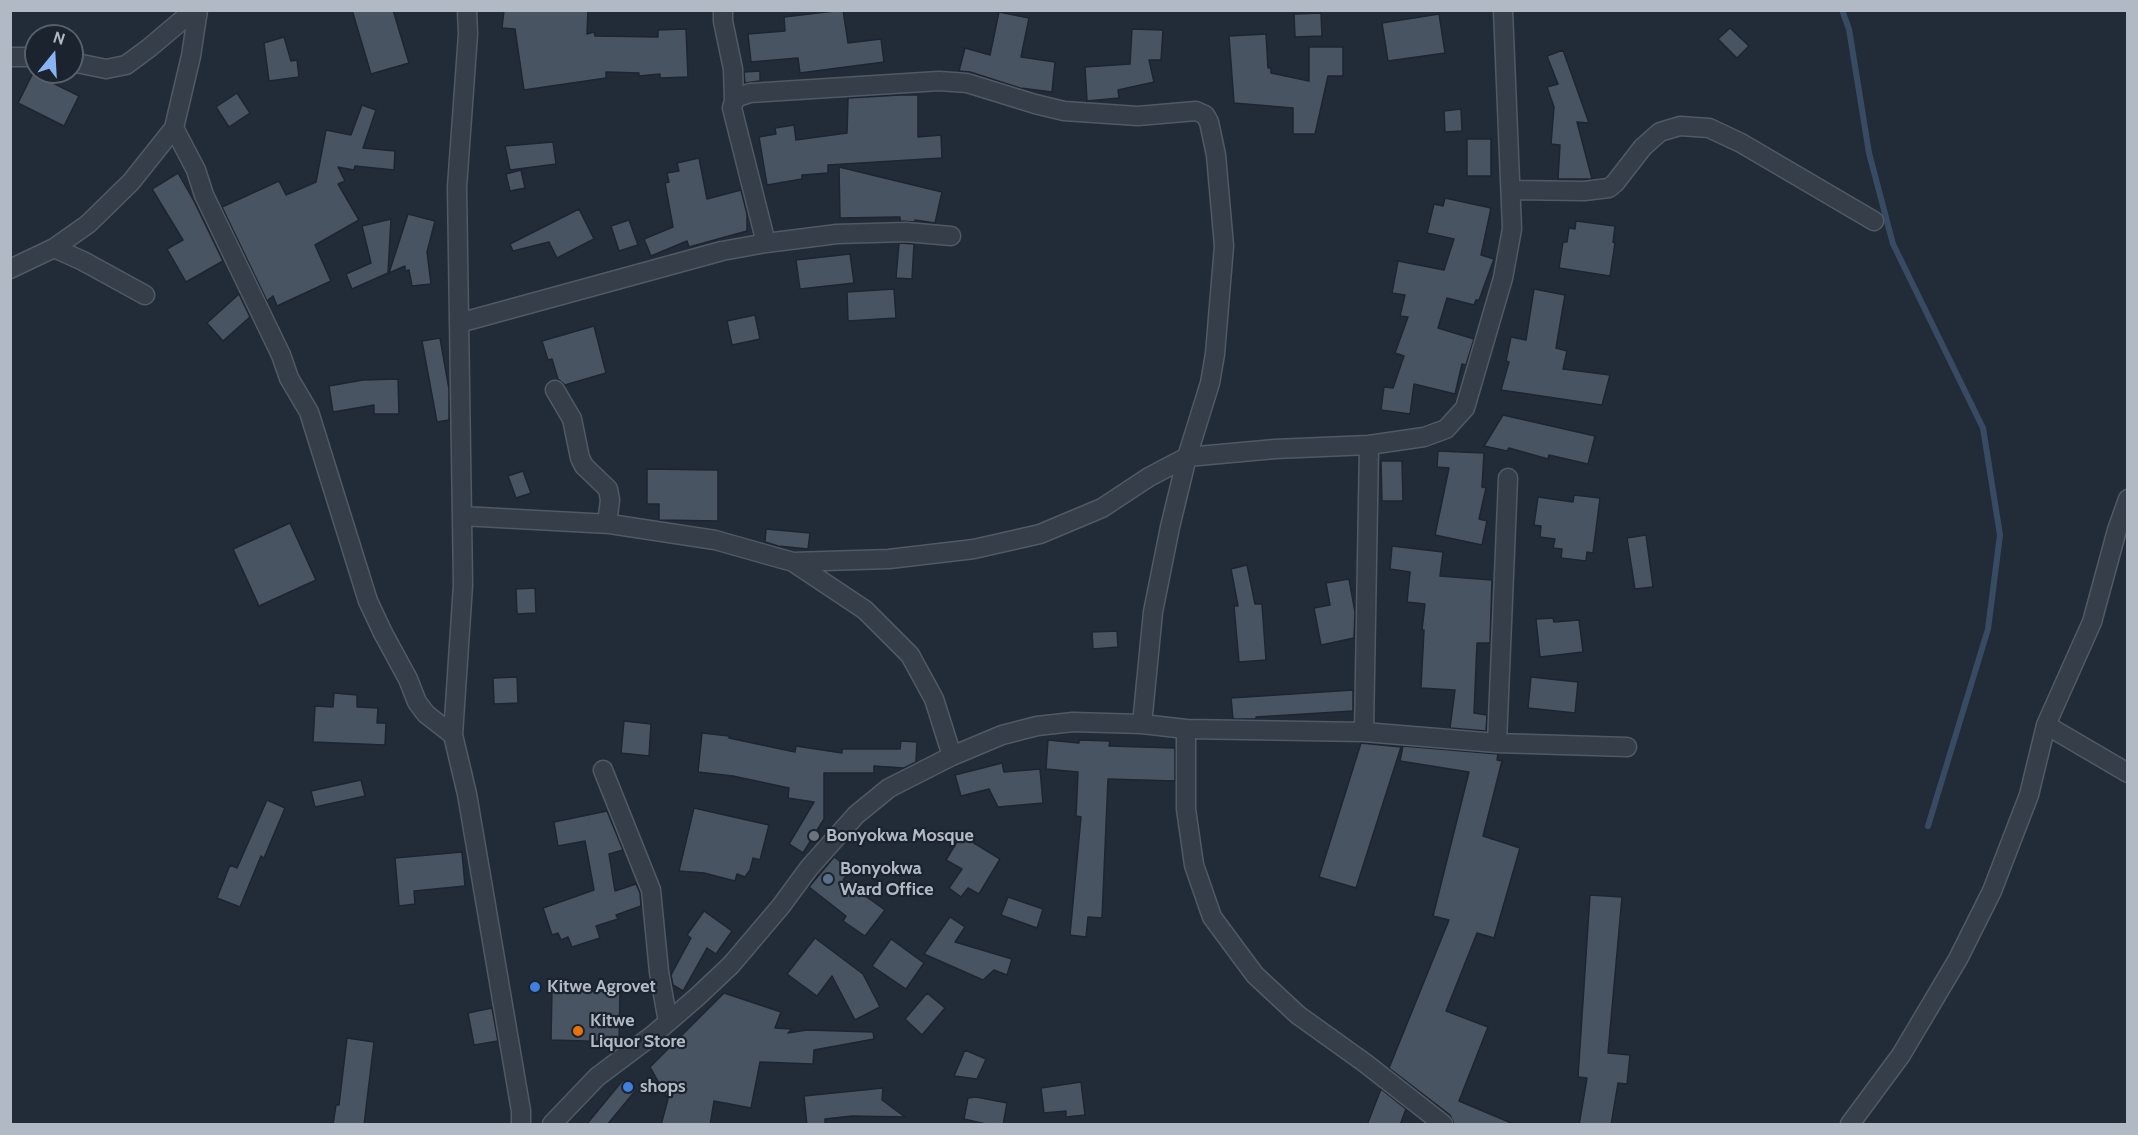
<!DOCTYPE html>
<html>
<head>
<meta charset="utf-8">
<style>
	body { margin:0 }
	#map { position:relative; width:2138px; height:1135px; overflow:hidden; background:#222c39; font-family:Cabin,sans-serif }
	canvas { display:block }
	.frame { position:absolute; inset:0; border:12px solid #b1b9c5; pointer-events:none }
	.north { position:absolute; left:24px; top:24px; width:60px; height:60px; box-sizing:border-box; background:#1b232e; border:2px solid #575f6a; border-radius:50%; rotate:18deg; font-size:16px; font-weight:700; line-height:24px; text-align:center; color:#b1b9c5 }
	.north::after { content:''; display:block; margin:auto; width:21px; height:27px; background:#88b4f3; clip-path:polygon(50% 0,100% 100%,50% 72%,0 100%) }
</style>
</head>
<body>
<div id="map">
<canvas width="2138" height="1135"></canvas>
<div class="frame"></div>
<div class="north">N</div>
</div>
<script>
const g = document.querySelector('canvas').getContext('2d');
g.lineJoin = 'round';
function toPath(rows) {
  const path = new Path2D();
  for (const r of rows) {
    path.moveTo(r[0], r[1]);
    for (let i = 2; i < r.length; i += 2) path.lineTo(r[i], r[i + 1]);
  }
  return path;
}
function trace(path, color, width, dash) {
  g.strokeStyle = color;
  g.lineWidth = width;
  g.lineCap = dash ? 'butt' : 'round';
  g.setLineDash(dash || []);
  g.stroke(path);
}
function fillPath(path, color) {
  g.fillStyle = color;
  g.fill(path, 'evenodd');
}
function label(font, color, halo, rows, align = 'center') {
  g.font = font + ' Cabin,sans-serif';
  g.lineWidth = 4.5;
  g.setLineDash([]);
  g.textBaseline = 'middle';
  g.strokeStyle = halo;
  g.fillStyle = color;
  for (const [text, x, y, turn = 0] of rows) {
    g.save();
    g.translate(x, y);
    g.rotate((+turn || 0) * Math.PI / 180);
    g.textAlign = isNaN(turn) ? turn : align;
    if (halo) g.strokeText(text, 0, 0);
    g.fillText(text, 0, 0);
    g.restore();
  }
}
const stream = toPath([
	[1842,10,1849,29,1869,153,1893,244,1983,428,2000,535,1988,629,1928,826]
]);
const building = toPath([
	[352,10,393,10,409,63,371,74,352,10],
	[504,10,588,10,587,34,594,32,595,36,658,37,658,30,686,29,688,77,660,78,660,74,639,76,639,73,606,72,606,78,524,90,515,29,502,28,504,10],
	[843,10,848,43,881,39,884,62,800,73,798,58,751,62,748,34,785,31,784,17,843,10],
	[999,12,1029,18,1021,57,1055,62,1052,92,1020,88,970,72,959,71,965,48,990,55,999,12],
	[1321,13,1322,36,1295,37,1294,14,1321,13],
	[1439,14,1445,53,1388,61,1382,23,1439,14],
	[1730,28,1749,46,1737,58,1718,39,1730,28],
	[1132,29,1163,30,1161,60,1149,60,1154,82,1118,90,1119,98,1087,101,1085,67,1130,64,1132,29],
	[1266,34,1268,68,1271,68,1271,73,1309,81,1309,47,1343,47,1343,76,1328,76,1315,134,1293,134,1293,108,1234,103,1229,36,1266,34],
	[284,37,291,61,297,60,299,77,269,81,264,43,284,37],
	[1563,50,1589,123,1577,122,1592,179,1558,179,1560,145,1551,144,1554,107,1547,87,1558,84,1547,56,1563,50],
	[760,71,760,81,745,83,744,72,760,71],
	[33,73,79,96,64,126,18,103,33,73],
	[237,93,250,113,229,127,216,107,237,93],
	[900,95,918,95,918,137,941,135,942,158,828,165,828,173,802,175,802,179,767,185,759,137,776,134,775,128,794,125,796,140,847,133,848,98,900,95],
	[362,105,376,110,363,148,395,151,394,170,355,166,354,170,338,167,345,181,338,184,359,220,315,245,331,281,277,306,273,296,267,301,222,207,279,181,286,195,316,182,326,130,351,135,362,105],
	[1461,109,1462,131,1445,132,1444,111,1461,109],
	[1467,139,1491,139,1491,176,1467,176,1467,139],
	[553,142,556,164,510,170,505,146,553,142],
	[699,158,707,199,741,190,747,214,747,231,689,247,687,241,651,256,644,239,673,227,665,183,669,182,667,173,679,171,677,163,699,158],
	[839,167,942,192,935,223,915,220,915,222,900,221,900,217,840,218,839,167],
	[521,170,525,188,510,191,506,174,521,170],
	[178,173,194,201,223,261,186,282,167,249,183,240,152,189,178,173],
	[1445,198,1491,208,1481,255,1494,259,1479,300,1476,300,1474,305,1447,298,1438,328,1474,339,1466,365,1462,364,1455,394,1414,384,1410,414,1381,410,1384,387,1393,388,1404,356,1395,353,1408,317,1400,316,1405,295,1392,293,1398,261,1444,270,1454,239,1427,233,1434,204,1443,206,1445,198],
	[579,209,594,239,557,258,549,242,513,251,510,244,579,209],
	[408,214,435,221,427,252,431,284,412,286,409,270,405,271,405,266,389,273,408,214],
	[391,219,388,273,352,289,346,274,371,263,362,226,391,219],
	[629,220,638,245,619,251,611,226,629,220],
	[1576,221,1615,226,1613,242,1615,243,1610,276,1559,268,1563,242,1567,242,1569,228,1575,229,1576,221],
	[899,243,914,244,912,279,896,278,899,243],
	[850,254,854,283,800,289,796,260,850,254],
	[894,289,896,318,848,321,847,292,894,289],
	[1534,289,1565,295,1556,348,1567,351,1563,369,1610,375,1602,405,1501,390,1509,362,1506,361,1511,337,1526,340,1534,289],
	[239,294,250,317,223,341,207,323,239,294],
	[755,315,760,339,732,345,727,321,755,315],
	[594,326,606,373,565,385,558,379,552,359,548,360,542,341,594,326],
	[440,338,449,389,449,420,437,422,422,341,440,338],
	[398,379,399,414,374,414,374,405,333,412,329,386,363,380,398,379],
	[1503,415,1595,436,1588,464,1549,455,1548,459,1509,448,1507,451,1484,446,1503,415],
	[1438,451,1484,453,1482,487,1486,488,1479,519,1487,521,1482,545,1435,535,1449,468,1437,467,1438,451],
	[1381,461,1402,461,1403,501,1382,501,1381,461],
	[647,469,718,470,718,521,659,520,659,504,647,504,647,469],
	[523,471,531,493,516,498,508,476,523,471],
	[1574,495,1600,498,1593,553,1587,552,1586,561,1561,558,1562,549,1553,548,1555,539,1540,537,1541,526,1534,525,1538,497,1573,502,1574,495],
	[290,523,316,580,259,606,233,549,290,523],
	[766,529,810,533,808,549,778,546,765,542,766,529],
	[1646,535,1653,587,1635,589,1627,538,1646,535],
	[1392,546,1443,552,1440,576,1492,580,1490,643,1477,643,1474,713,1487,715,1486,731,1450,728,1455,690,1421,688,1424,630,1422,630,1425,604,1407,602,1410,572,1390,569,1392,546],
	[1247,565,1255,604,1262,604,1266,660,1239,662,1234,606,1238,606,1231,569,1247,565],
	[1349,579,1355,612,1354,638,1321,645,1314,608,1330,605,1326,583,1349,579],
	[535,588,536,613,517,614,516,589,535,588],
	[1553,618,1554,622,1579,620,1583,652,1540,657,1536,619,1553,618],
	[1117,631,1118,647,1093,649,1092,632,1117,631],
	[517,677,518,703,494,704,493,678,517,677],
	[1531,677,1578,682,1575,713,1528,708,1531,677],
	[1353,690,1353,711,1256,717,1256,719,1233,719,1231,698,1353,690],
	[334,693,357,695,357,707,378,708,377,723,386,723,385,745,313,742,315,706,333,707,334,693],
	[624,721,651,724,649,756,621,753,624,721],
	[702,733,729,736,729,738,795,752,796,746,842,753,842,749,900,749,901,741,917,742,916,762,904,768,874,766,874,773,824,773,824,819,803,853,789,844,814,802,788,798,789,788,733,776,698,772,702,733],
	[1048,740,1079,743,1079,740,1110,741,1109,746,1175,748,1175,781,1108,779,1102,918,1088,917,1086,937,1070,935,1081,817,1076,816,1078,772,1046,769,1048,740],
	[1361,743,1401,747,1356,888,1319,877,1361,743],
	[1403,746,1498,754,1497,760,1502,761,1483,836,1520,848,1494,938,1477,933,1446,1011,1488,1027,1459,1101,1516,1125,1454,1124,1450,1115,1389,1068,1449,920,1433,916,1469,772,1400,761,1403,746],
	[1002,763,1004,772,1040,769,1043,803,998,807,989,789,961,796,955,775,1002,763],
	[361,780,365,796,315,807,311,791,361,780],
	[267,800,285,808,264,858,261,856,240,907,217,898,230,865,237,868,267,800],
	[694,808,769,825,760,860,753,858,750,870,745,877,737,874,735,881,704,873,679,871,694,808],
	[607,811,623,850,609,854,615,891,636,884,640,893,641,906,616,915,618,919,596,926,600,938,572,947,568,937,561,940,558,933,552,935,543,908,594,890,585,841,558,846,554,822,607,811],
	[961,835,1000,859,979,894,968,888,961,897,949,888,962,869,946,860,961,835],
	[462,852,465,886,414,891,415,904,399,906,395,858,462,852],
	[834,857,851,869,843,880,885,910,865,936,843,921,846,916,809,887,834,857],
	[1590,895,1622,897,1608,1053,1630,1055,1627,1084,1618,1083,1611,1125,1579,1125,1587,1078,1578,1077,1590,895],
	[1008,897,1043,909,1037,928,1001,915,1008,897],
	[704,911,732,931,716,954,707,948,683,991,673,985,671,975,691,938,687,935,704,911],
	[950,917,965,927,955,942,1012,959,1007,975,994,970,983,980,924,954,950,917],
	[815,938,863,974,880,1007,855,1020,832,976,817,996,787,974,815,938],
	[891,939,924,963,906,989,872,966,891,939],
	[552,990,620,992,619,1042,551,1040,552,990],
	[724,993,781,1012,775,1028,792,1029,788,1033,807,1030,873,1032,874,1039,814,1050,813,1064,760,1062,751,1108,714,1101,710,1125,661,1125,668,1099,650,1067,724,993],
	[927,993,945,1008,922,1035,905,1019,927,993],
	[492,1008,498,1041,474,1045,468,1013,492,1008],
	[347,1038,374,1042,364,1125,333,1125,336,1105,339,1105,347,1038],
	[965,1050,986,1059,977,1079,954,1076,965,1050],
	[623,1080,636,1090,607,1125,586,1125,623,1080],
	[1081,1082,1085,1115,1066,1117,1066,1111,1044,1113,1041,1088,1081,1082],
	[883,1088,882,1100,905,1117,852,1116,825,1119,825,1125,807,1125,804,1096,883,1088],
	[1381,1089,1406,1109,1400,1125,1367,1125,1381,1089],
	[976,1097,1007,1103,1003,1125,990,1125,964,1119,968,1098,976,1097]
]);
const street = toPath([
	[467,10,468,34,457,187,463,585,453,735,467,794,521,1111,521,1124],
	[723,10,723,21,733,69,734,101],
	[10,57,36,57],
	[72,62,106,69,126,65,149,48,194,10],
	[174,128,196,170,204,195,281,355,289,378,309,412,368,601,383,633,408,679,417,702,426,714,453,735],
	[1512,190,1584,191,1609,188,1615,183,1643,147,1660,132,1680,126,1709,128,1741,143,1874,221],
	[766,243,732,108,734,101,738,97,750,93,939,81,967,83,1035,104,1064,111,1138,116,1196,111,1205,115,1209,122,1216,155,1224,246,1215,354,1210,383,1187,457,1170,527,1153,612,1142,724],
	[54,248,83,261,145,295],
	[10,269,54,248,88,224,131,182,174,128,191,56,198,10],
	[459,323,722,251,766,243,837,234,906,232,951,236],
	[555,390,572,419,580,458,584,466,608,489,610,500,607,524],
	[462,516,610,524,715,540,793,562,865,610,910,655,934,699,952,756],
	[793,562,889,559,974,549,1040,534,1102,508,1149,477,1187,457,1275,449,1369,445,1424,437,1446,429,1465,408,1503,278,1512,229,1503,10],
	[2046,725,2128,773],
	[1186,729,1186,809,1194,865,1212,917,1255,975,1298,1015,1365,1063,1443,1124],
	[1364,732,1369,445],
	[1497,743,1508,478],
	[603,770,651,890,659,972,668,1022],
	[552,1124,597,1077,653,1035,697,997,731,965,781,906,809,868,856,815,889,788,952,756,1002,735,1037,726,1073,722,1142,724,1186,729,1364,732,1497,743,1627,747],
	[1850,1124,1901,1055,1958,959,1992,891,2029,795,2046,725,2092,622,2117,530,2128,499]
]);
const markers = [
	[814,836,6,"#6b7280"],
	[828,879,6,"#5c6f8a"],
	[535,987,6,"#3f7fe0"],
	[578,1031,6,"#e8710a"],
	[628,1087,6,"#3f7fe0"]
];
const poiNames = [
	["Bonyokwa Mosque",826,836],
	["Bonyokwa",840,869],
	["Ward Office",840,890],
	["Kitwe Agrovet",547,987],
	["Kitwe",590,1021],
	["Liquor Store",590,1042],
	["shops",640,1087]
];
trace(stream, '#384b62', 6);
fillPath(building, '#495462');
trace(building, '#1d2530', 1.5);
trace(street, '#515964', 21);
trace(street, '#363e49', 18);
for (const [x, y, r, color] of markers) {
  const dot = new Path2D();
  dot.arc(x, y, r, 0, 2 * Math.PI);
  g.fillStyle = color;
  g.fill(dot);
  trace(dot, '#1b232e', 2);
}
label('bold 18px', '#b1b9c5', '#1b232e', poiNames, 'left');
</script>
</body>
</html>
